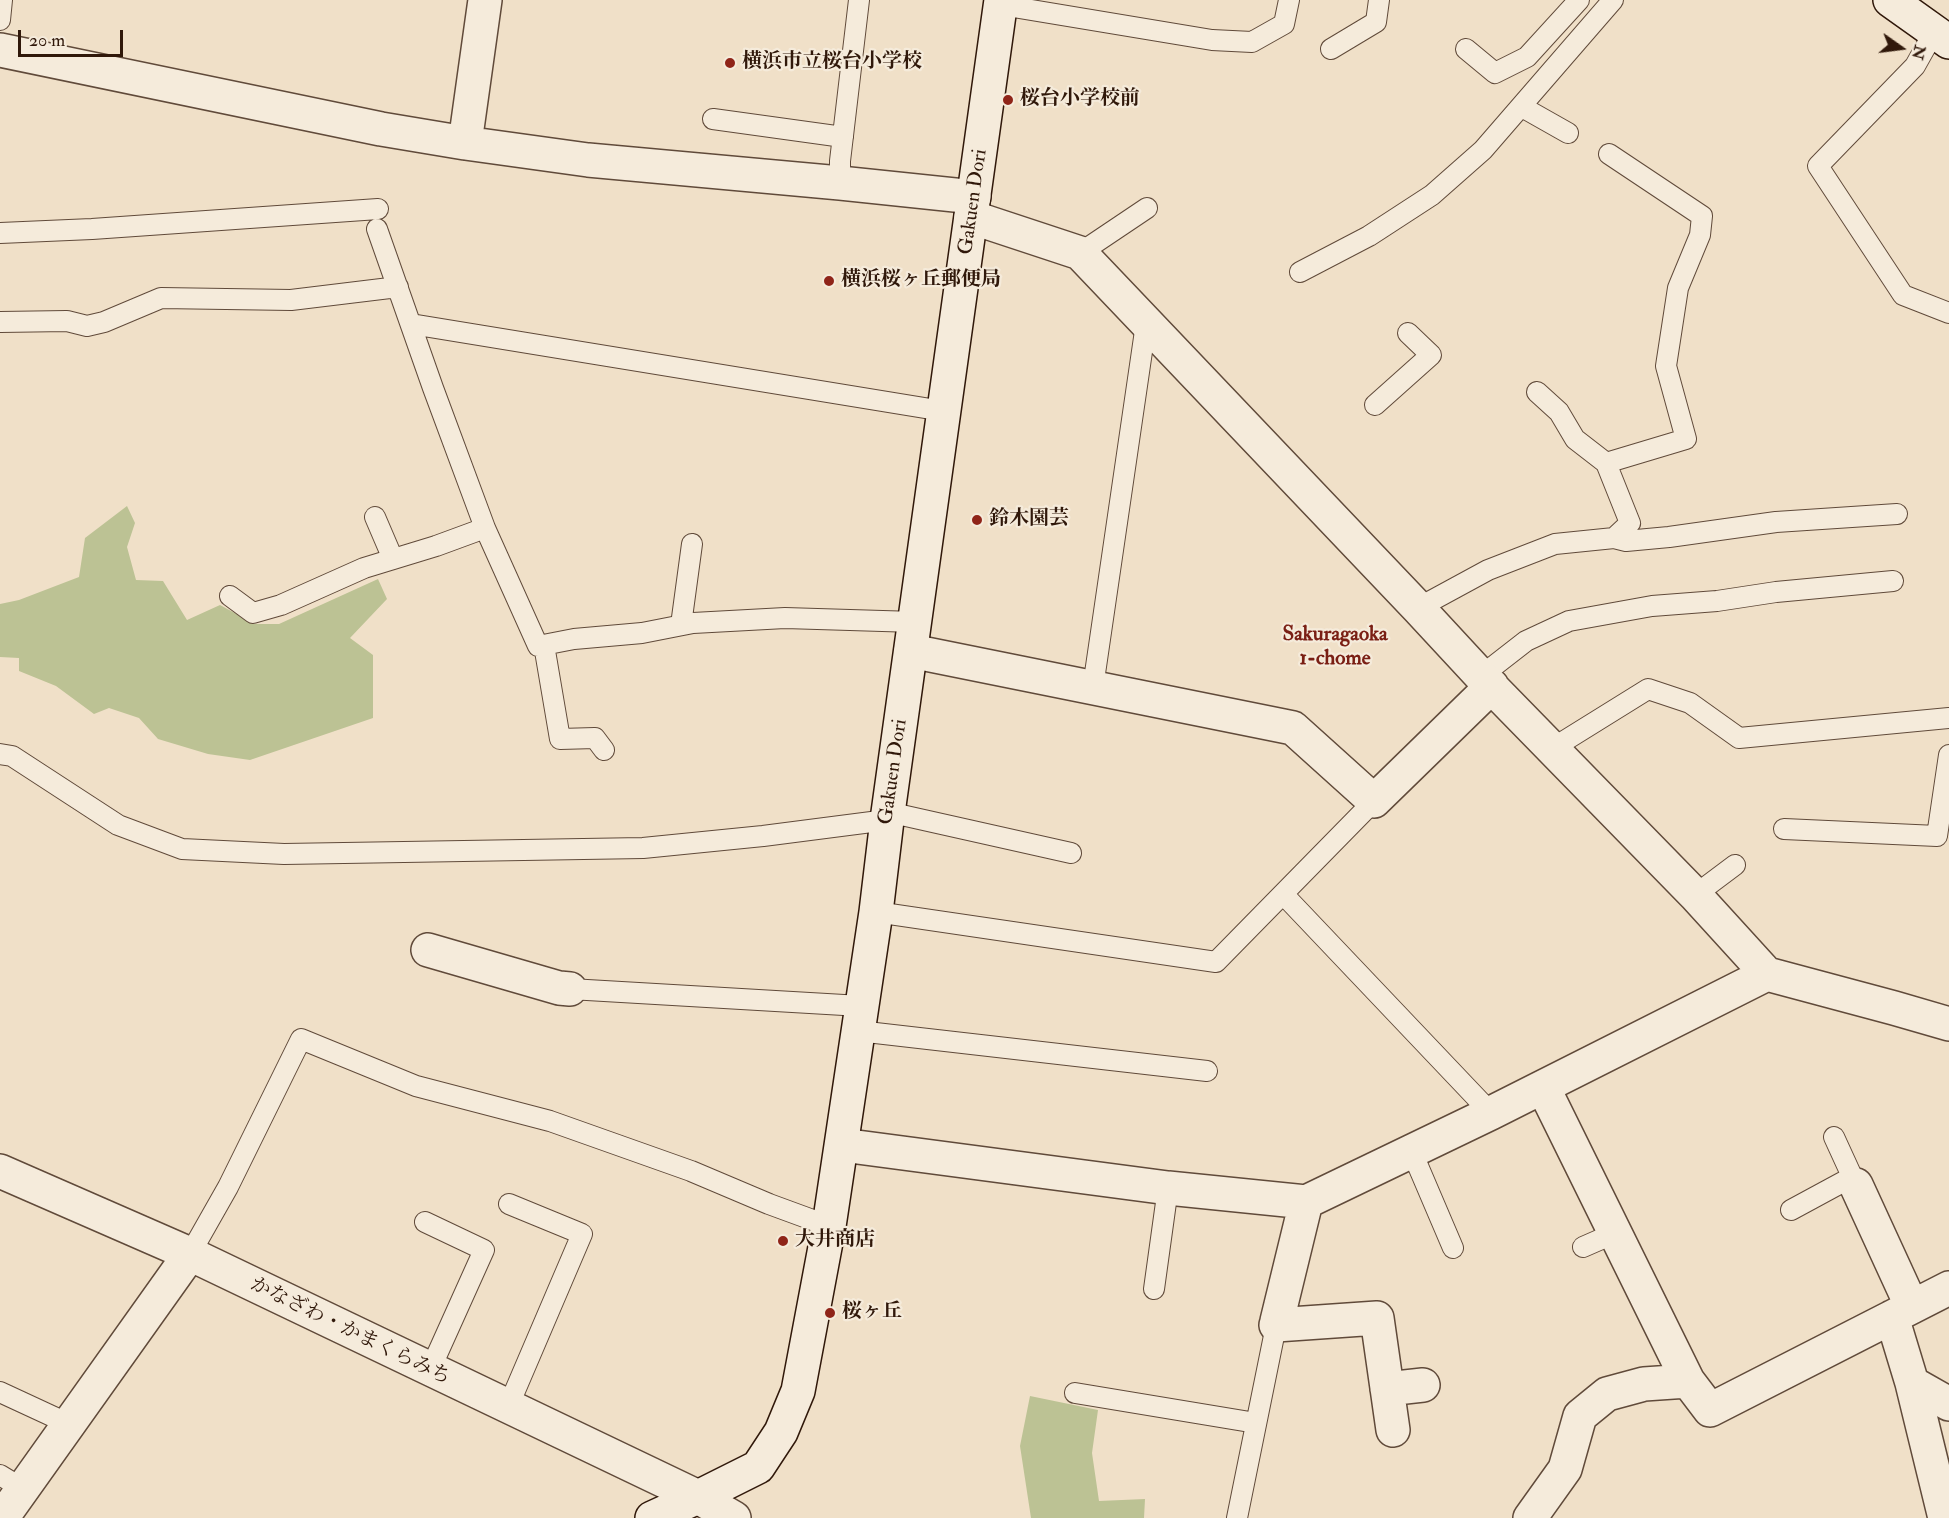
<!DOCTYPE html>
<html>
<head>
<meta charset="utf-8">
<style>
	body { margin:0 }
	#map { position:relative; width:1949px; height:1518px; overflow:hidden; background:#f0e0c8; font-family:"IM FELL Double Pica",serif }
	canvas { display:block }
	.north { position:absolute; left:1871px; top:18px; width:60px; height:60px; -webkit-text-stroke:4px #f5ebdb; paint-order:stroke; rotate:104deg; font-size:16px; font-weight:700; line-height:24px; text-align:center; color:#30180a }
	.north::after { content:''; display:block; margin:auto; width:21px; height:27px; background:#30180a; clip-path:polygon(50% 0,100% 100%,50% 72%,0 100%) }
	.scale { position:absolute; left:18px; top:30px; width:105px; height:27px; box-sizing:border-box; border:3px solid #30180a; border-top:0; padding-left:8px; font-size:18px; line-height:21px; white-space:nowrap; color:#30180a; -webkit-text-stroke:4px #f5ebdb; paint-order:stroke }
</style>
</head>
<body>
<div id="map">
<canvas width="1949" height="1518"></canvas>
<div class="north">N</div>
<div class="scale">20 m</div>
</div>
<script>
const g = document.querySelector('canvas').getContext('2d');
g.lineJoin = 'round';
function fillPath(path, color) {
  g.fillStyle = color;
  g.fill(path, 'evenodd');
}
function toPath(rows) {
  const path = new Path2D();
  for (const r of rows) {
    path.moveTo(r[0], r[1]);
    for (let i = 2; i < r.length; i += 2) path.lineTo(r[i], r[i + 1]);
  }
  return path;
}
function trace(path, color, width, dash) {
  g.strokeStyle = color;
  g.lineWidth = width;
  g.lineCap = dash ? 'butt' : 'round';
  g.setLineDash(dash || []);
  g.stroke(path);
}
function label(font, color, halo, rows, align = 'center') {
  g.font = font + ' "IM FELL Double Pica","Noto Serif JP",serif';
  g.lineWidth = 4.5;
  g.setLineDash([]);
  g.textBaseline = 'middle';
  g.strokeStyle = halo;
  g.fillStyle = color;
  for (const [text, x, y, turn = 0] of rows) {
    g.save();
    g.translate(x, y);
    g.rotate((+turn || 0) * Math.PI / 180);
    g.textAlign = isNaN(turn) ? turn : align;
    if (halo) g.strokeText(text, 0, 0);
    g.fillText(text, 0, 0);
    g.restore();
  }
}
const green = toPath([
	[127,506,135,523,127,547,136,580,163,581,187,620,220,605,255,624,279,624,378,579,387,599,350,638,373,655,373,718,250,760,208,754,158,739,139,718,109,708,94,714,56,686,19,671,19,658,0,657,0,604,19,600,79,577,85,538],
	[1030,1396,1098,1410,1092,1453,1099,1501,1145,1499,1144,1518,1031,1518,1020,1446]
]);
const lane = toPath([
	[1001,5,1212,40,1252,42,1284,24,1289,0],
	[0,20,2,0],
	[1934,32,1915,66,1818,166,1903,295,1949,313],
	[1331,49,1376,22,1379,0],
	[1466,49,1495,73,1527,57,1579,0],
	[1522,107,1568,133],
	[713,119,843,137],
	[840,183,840,161,859,0],
	[377,229,433,388,485,528,538,646,574,639,642,633,693,623,785,618,915,622],
	[0,233,92,229,378,209],
	[1080,253,1147,208],
	[1300,272,1369,236,1432,195,1483,150,1613,0],
	[0,322,67,321,87,326,104,322,161,298,291,300,398,287],
	[411,324,943,411],
	[1537,392,1559,412,1575,439,1606,463],
	[1375,405,1431,355,1408,333],
	[375,517,393,559],
	[1614,538,1626,541,1669,537,1776,522,1897,514],
	[230,596,253,613,281,605,364,568,436,546,485,528],
	[1418,608,1488,570,1555,544,1614,538,1630,523,1606,463,1686,439,1666,366,1678,288,1700,235,1702,216,1609,154],
	[681,625,692,544],
	[544,645,560,739,595,738,604,750],
	[1481,676,1526,641,1569,621,1652,606,1717,601,1776,592,1893,581],
	[1093,687,1146,324],
	[1553,748,1648,689,1690,703,1739,738,1949,718],
	[0,754,12,756,118,825,182,849,284,854,643,848,763,836,887,820],
	[888,812,1071,853],
	[1784,829,1937,836,1949,755],
	[1283,894,1491,1113],
	[1695,895,1735,865],
	[876,912,1216,962,1374,801],
	[570,989,861,1006],
	[858,1031,1207,1071],
	[1834,1137,1856,1185],
	[1412,1152,1453,1248],
	[1791,1210,1852,1177],
	[425,1222,484,1250,430,1370],
	[1583,1247,1615,1233],
	[190,1254,228,1187,301,1039,416,1086,550,1121,691,1171,769,1204,829,1226],
	[1154,1289,1168,1188],
	[0,1392,69,1424],
	[1075,1393,1256,1423],
	[508,1407,582,1234,509,1204],
	[0,1475,23,1489],
	[1237,1518,1277,1321]
]);
const street = toPath([
	[0,50,381,129,465,143,588,160,840,183,974,197],
	[465,143,485,0],
	[971,217,1080,253,1418,608,1481,676,1695,895,1767,974,1894,1008,1949,1024],
	[911,651,1293,728,1374,801,1492,686],
	[428,950,559,988,570,989],
	[1543,1087,1688,1381,1710,1410,1949,1288],
	[842,1145,1168,1188,1306,1202,1491,1113,1767,974],
	[0,1171,190,1254,698,1497,734,1518],
	[1856,1185,1912,1307],
	[1892,1317,1912,1383,1945,1518],
	[1277,1321,1306,1202],
	[1276,1325,1377,1318,1393,1430],
	[1912,1383,1949,1404],
	[1387,1389,1423,1385],
	[2,1518,190,1254],
	[1530,1518,1565,1469,1580,1416,1607,1394,1644,1384,1688,1381]
]);
const secondary = toPath([
	[1890,0,1949,42],
	[652,1518,698,1497,758,1467,781,1432,798,1391,829,1226,876,912,887,820,1001,0]
]);
const markers = [
	[730,63,6,"#8f2418"],
	[1008,100,6,"#8f2418"],
	[829,281,6,"#8f2418"],
	[977,520,6,"#8f2418"],
	[783,1241,6,"#8f2418"],
	[830,1313,6,"#8f2418"]
];
const poiNames = [
	["横浜市立桜台小学校",742,63],
	["桜台小学校前",1020,100],
	["横浜桜ヶ丘郵便局",841,281],
	["鈴木園芸",989,520],
	["大井商店",795,1241],
	["桜ヶ丘",842,1313]
];
const streetNames = [
	["Gakuen Dori",974,202,-82],
	["Gakuen Dori",894,772,-82],
	["かなざわ・かまくらみち",350,1332,26]
];
const neighbourhoodNames = [
	["Sakuragaoka",1335,635],
	["1-chome",1335,659]
];
fillPath(green, '#bcc294');
trace(lane, '#604a3a', 22);
trace(street, '#604a3a', 36);
trace(secondary, '#30180a', 36);
trace(lane, '#f5ebdb', 20);
trace(street, '#f5ebdb', 33);
trace(secondary, '#f5ebdb', 33);
for (const [x, y, r, color] of markers) {
  const dot = new Path2D();
  dot.arc(x, y, r, 0, 2 * Math.PI);
  g.fillStyle = color;
  g.fill(dot);
  trace(dot, '#f5ebdb', 2);
}
label('bold 20px', '#30180a', '#f5ebdb', poiNames, 'left');
label('20px', '#30180a', '#f5ebdb', streetNames);
label('bold 21px', '#7a1f14', '#f5ebdb', neighbourhoodNames);
</script>
</body>
</html>
